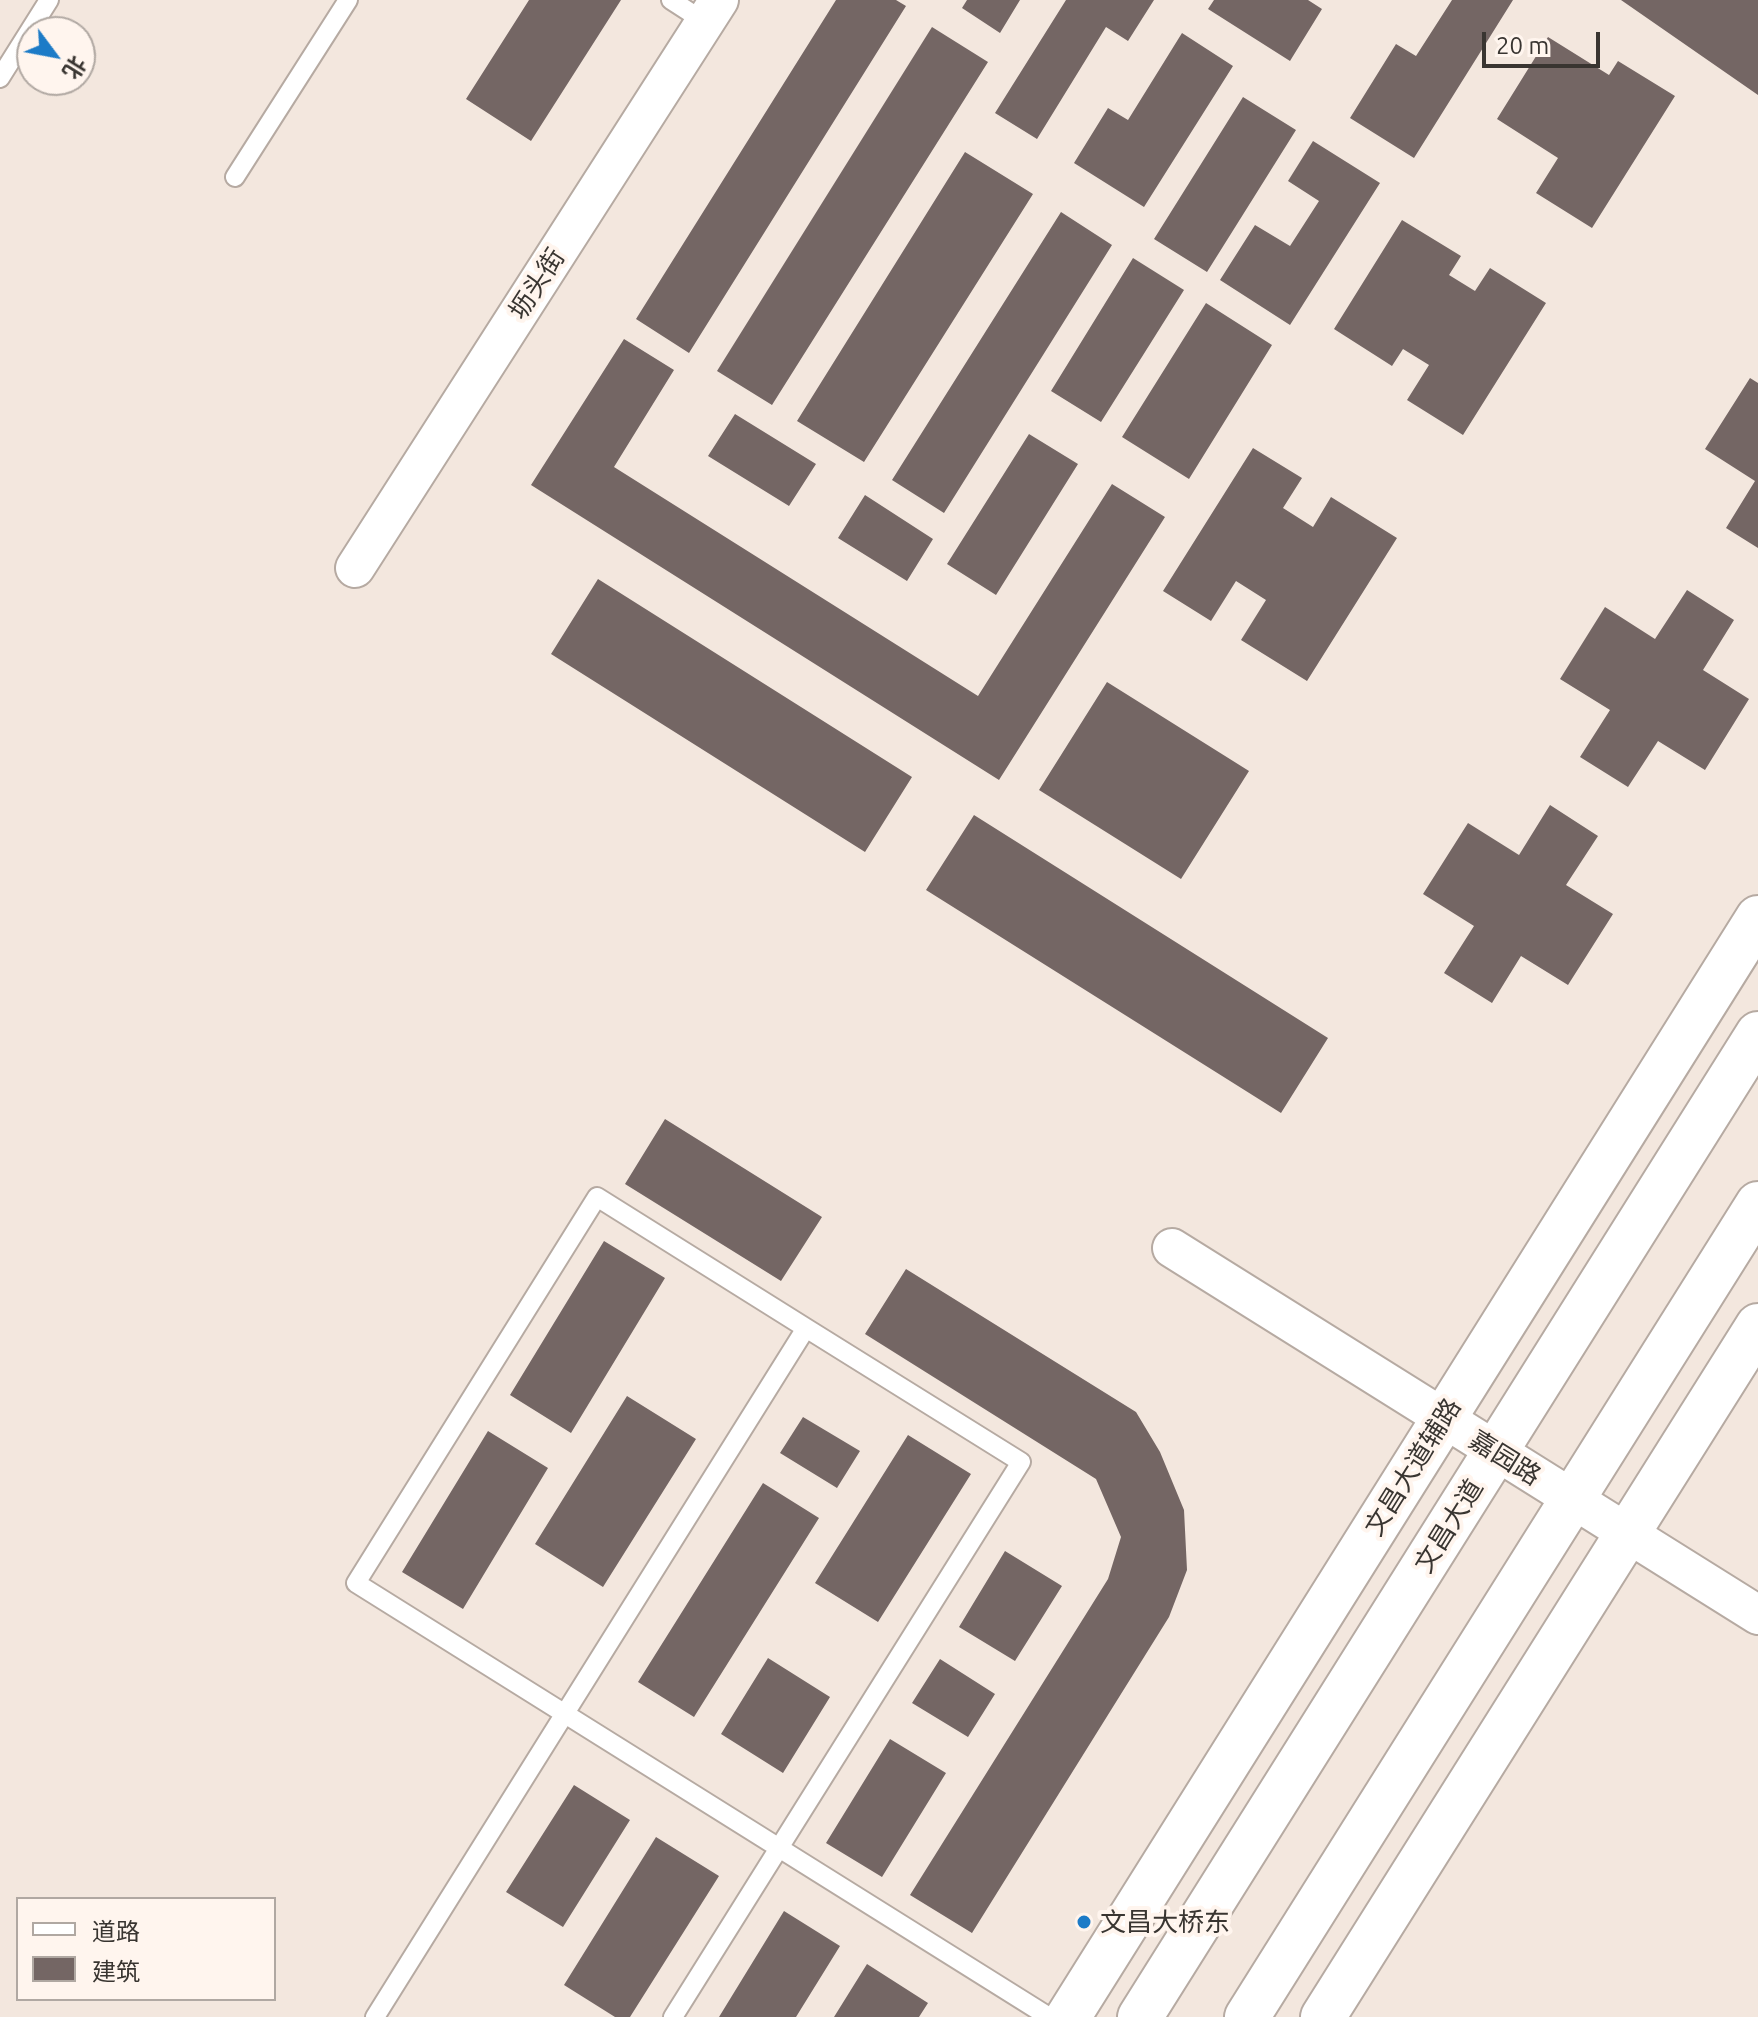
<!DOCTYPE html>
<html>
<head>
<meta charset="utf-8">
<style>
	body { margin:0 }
	#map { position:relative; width:1758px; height:2017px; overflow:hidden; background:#f3e7de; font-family:Ubuntu,"Noto Sans SC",sans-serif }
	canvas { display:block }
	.legend { position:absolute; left:16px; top:1897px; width:260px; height:104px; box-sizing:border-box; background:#fff5ee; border:2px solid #b0a8a2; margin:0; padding:10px 14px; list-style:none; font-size:24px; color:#393531 }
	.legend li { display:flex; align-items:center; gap:16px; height:40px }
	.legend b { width:40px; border:2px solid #b0a8a2 }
	.north { position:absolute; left:16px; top:16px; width:80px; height:80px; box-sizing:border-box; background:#fff5ee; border:2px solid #b0a8a2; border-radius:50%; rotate:122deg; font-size:22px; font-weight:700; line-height:32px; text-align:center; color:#393531 }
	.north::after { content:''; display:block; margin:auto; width:28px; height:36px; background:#1c7bc7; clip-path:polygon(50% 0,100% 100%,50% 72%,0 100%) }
	.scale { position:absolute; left:1482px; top:32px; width:118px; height:36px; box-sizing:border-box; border:4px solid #393531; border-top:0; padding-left:10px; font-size:24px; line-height:28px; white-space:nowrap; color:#393531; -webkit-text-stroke:6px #fff5ee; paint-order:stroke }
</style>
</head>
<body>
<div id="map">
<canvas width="1758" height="2017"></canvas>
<ul class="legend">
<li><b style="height:10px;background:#fff"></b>道路</li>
<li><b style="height:22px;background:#746664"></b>建筑</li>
</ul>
<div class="north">北</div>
<div class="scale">20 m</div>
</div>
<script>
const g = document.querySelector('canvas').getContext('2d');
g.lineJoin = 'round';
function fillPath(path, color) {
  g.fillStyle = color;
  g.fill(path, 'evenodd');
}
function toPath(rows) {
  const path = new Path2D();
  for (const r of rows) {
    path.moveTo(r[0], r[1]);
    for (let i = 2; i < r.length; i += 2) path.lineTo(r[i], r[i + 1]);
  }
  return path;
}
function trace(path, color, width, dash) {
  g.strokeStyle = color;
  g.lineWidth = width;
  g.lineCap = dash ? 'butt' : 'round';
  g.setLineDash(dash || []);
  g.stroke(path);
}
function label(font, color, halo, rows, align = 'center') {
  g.font = font + ' Ubuntu,"Noto Sans SC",sans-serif';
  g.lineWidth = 8;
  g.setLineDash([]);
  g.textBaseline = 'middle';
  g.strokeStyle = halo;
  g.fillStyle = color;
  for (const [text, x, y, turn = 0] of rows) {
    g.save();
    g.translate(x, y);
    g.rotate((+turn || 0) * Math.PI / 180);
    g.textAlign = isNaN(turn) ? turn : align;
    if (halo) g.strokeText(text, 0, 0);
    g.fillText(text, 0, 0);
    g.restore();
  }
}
const building = toPath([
	[529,0,621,0,531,141,466,99],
	[836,0,896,0,906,6,689,353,636,319],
	[967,0,1020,0,1000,33,962,8],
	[1066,0,1154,0,1128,41,1106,27,1037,139,995,113],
	[1214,0,1308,0,1322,9,1290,61,1208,9],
	[1452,0,1513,0,1414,158,1350,118,1396,44,1416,56],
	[1621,0,1758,0,1758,95],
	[932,27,988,62,772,405,717,371],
	[1182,33,1233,66,1144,207,1074,163,1108,108,1128,120],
	[1548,37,1609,75,1618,61,1675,96,1592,228,1536,193,1558,158,1497,119],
	[1243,97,1296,130,1207,272,1154,239],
	[1313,141,1380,183,1290,325,1220,280,1255,225,1290,246,1319,201,1288,181],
	[965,152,1033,194,864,462,797,421],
	[1061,212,1112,245,944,513,892,480],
	[1402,220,1461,256,1449,275,1475,291,1490,268,1546,303,1463,435,1407,400,1429,365,1403,349,1392,366,1334,329],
	[1133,258,1184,290,1101,422,1051,391],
	[1206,303,1272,345,1189,479,1122,437],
	[624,339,674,370,614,467,978,696,1112,484,1165,517,999,780,531,485],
	[1750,378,1758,383,1758,548,1726,528,1755,481,1705,449],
	[735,414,816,464,789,506,708,456],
	[1029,434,1078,464,996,595,947,564],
	[1253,448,1302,478,1283,508,1313,527,1331,497,1397,538,1307,681,1241,640,1266,600,1236,581,1211,621,1163,591],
	[865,495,933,539,907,581,838,538],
	[598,579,912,777,865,852,551,654],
	[1687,590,1734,620,1703,670,1749,699,1705,770,1658,741,1628,787,1580,757,1610,710,1560,679,1605,607,1655,639],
	[1107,682,1249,771,1181,879,1039,790],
	[1550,805,1598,836,1566,885,1613,914,1568,985,1521,956,1492,1003,1444,973,1474,926,1423,894,1468,823,1519,855],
	[974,815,1328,1038,1281,1113,926,890],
	[665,1119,822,1217,781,1281,625,1184],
	[604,1241,665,1278,571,1433,510,1395],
	[906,1269,1136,1412,1160,1452,1184,1510,1187,1570,1169,1617,972,1933,910,1895,1108,1579,1121,1537,1096,1479,865,1334],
	[627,1396,696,1439,603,1587,535,1544],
	[803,1417,860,1451,837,1488,780,1453],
	[488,1431,548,1468,463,1609,402,1572],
	[908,1435,971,1474,878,1622,815,1583],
	[763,1483,819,1518,694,1717,638,1682],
	[1005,1551,1062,1586,1015,1661,959,1627],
	[768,1658,830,1697,783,1773,721,1734],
	[940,1659,995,1694,968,1737,912,1703],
	[890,1739,946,1773,882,1877,826,1843],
	[574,1785,630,1820,563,1927,506,1892],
	[656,1837,719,1876,630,2017,615,2017,564,1985],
	[784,1911,840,1946,796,2017,719,2017],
	[867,1964,928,2003,919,2017,834,2017]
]);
const service = toPath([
	[671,0,705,22],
	[0,78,49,0],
	[235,177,348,0],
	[806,1328,597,1197,356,1583,1049,2017],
	[375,2017,806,1328,1021,1462,673,2017]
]);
const minor = toPath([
	[355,568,719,0],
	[1172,1248,1758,1615]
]);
const tertiary = toPath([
	[1068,2017,1758,918],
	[1323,2017,1758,1326]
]);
const primary = toPath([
	[1140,2017,1758,1034],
	[1247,2017,1758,1204]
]);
const markers = [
	[1084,1922,8,"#1c7bc7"]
];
const streetNames = [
	["坜头街",537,284,-57],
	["嘉园路",1505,1458,32],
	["文昌大道辅路",1413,1467,-58],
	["文昌大道",1449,1526,-58]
];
const poiNames = [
	["文昌大桥东",1100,1922]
];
fillPath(building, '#746664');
trace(service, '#b6aaa2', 22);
trace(minor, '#b6aaa2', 42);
trace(tertiary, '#b6aaa2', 48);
trace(primary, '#b6aaa2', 48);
trace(service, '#fff', 18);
trace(minor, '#fff', 38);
trace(tertiary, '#fff', 44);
trace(primary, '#fff', 44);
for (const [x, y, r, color] of markers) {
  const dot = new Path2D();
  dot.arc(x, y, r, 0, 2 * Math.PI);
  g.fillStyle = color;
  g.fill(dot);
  trace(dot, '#fff5ee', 3);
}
label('26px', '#393531', '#fff5ee', streetNames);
label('26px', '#393531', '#fff5ee', poiNames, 'left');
</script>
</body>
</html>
